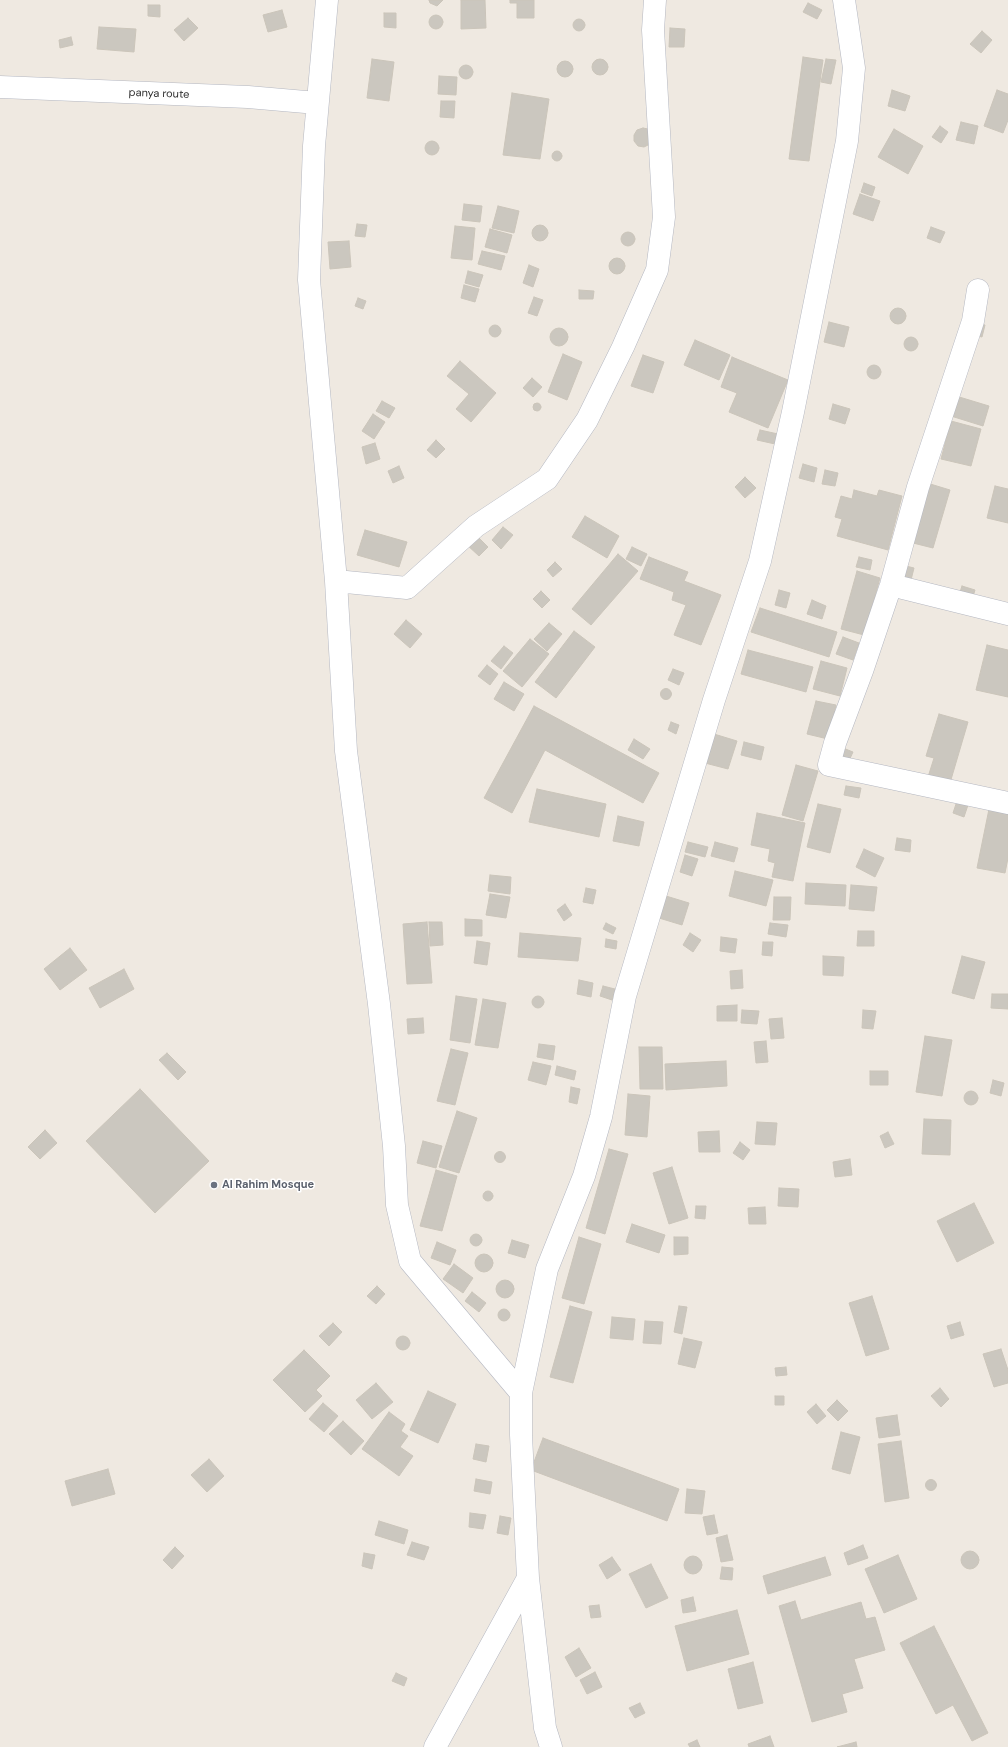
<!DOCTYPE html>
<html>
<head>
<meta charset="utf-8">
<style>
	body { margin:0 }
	canvas { display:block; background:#efe9e1 }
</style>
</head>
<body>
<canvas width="1008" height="1747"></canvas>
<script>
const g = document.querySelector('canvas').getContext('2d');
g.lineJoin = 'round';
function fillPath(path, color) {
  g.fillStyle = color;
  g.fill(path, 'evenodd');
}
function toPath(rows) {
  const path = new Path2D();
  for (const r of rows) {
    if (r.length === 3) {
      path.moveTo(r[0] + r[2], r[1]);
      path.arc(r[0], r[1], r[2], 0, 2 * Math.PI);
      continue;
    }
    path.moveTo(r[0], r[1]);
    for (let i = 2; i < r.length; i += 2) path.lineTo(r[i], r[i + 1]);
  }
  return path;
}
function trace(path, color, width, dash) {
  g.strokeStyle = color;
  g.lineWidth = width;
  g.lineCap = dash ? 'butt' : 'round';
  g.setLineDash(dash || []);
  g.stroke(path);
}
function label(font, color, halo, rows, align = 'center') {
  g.font = font + ' "DM Sans",sans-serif';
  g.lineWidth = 3;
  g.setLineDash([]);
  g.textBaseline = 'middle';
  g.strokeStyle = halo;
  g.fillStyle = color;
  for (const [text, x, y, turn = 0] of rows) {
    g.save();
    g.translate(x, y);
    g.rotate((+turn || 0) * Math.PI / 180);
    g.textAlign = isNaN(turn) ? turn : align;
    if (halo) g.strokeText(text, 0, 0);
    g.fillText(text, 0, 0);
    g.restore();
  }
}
const building = toPath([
	[429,0,443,0,437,6,430,3,429,0],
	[461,0,485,0,486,28,461,29,461,0],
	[510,0,534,0,534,18,517,18,517,3,510,3,510,0],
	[808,3,822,10,817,19,803,12,808,3],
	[148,5,160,5,160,17,148,16,148,5],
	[282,10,287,27,268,32,263,15,282,10],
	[384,13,396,13,396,28,384,27,384,13],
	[436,22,7],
	[188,18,198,28,184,41,174,30,188,18],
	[579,25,6],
	[99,27,136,29,134,52,97,49,99,27],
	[670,28,685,29,684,47,669,47,670,28],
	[982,31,992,40,981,53,970,44,982,31],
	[71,37,73,45,60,48,59,40,71,37],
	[803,57,823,60,809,161,789,159,803,57],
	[372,59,394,62,389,101,367,98,372,59],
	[826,59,836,60,831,84,821,82,826,59],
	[600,67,8],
	[565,69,8],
	[466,72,7],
	[439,76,457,77,456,95,438,94,439,76],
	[892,90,910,96,905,111,888,106,892,90],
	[997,90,1008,94,1008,120,1003,133,984,126,997,90],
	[512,93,549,99,540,159,503,155,512,93],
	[441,101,455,101,454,118,440,117,441,101],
	[961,122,978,126,974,144,956,140,961,122],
	[940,126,948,132,941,143,932,137,940,126],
	[643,128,648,129,650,144,644,147,638,146,634,141,634,135,637,130,643,128],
	[894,129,923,146,908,174,878,157,894,129],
	[432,148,7],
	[557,156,5],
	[864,183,875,187,872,196,861,192,864,183],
	[860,194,880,201,873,221,853,214,860,194],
	[464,204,482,206,480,222,462,220,464,204],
	[498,206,519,211,514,233,492,228,498,206],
	[357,224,367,225,365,237,355,236,357,224],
	[540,233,8],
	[455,226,475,228,472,260,451,258,455,226],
	[931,227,945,232,940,243,927,238,931,227],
	[490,229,512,235,507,253,485,247,490,229],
	[628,239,7],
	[349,241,351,267,330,269,328,242,349,241],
	[482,251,505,256,501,270,478,264,482,251],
	[617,266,8],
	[529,265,539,269,533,287,523,283,529,265],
	[468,271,483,275,479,287,465,283,468,271],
	[464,285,479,289,475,302,461,298,464,285],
	[579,290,594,291,593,299,579,299,579,290],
	[534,297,543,300,537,316,528,313,534,297],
	[358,298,366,301,363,309,355,306,358,298],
	[898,316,8],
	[829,322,849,327,844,347,824,342,829,322],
	[976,322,985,325,982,337,973,335,976,322],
	[495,331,6],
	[559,337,9],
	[911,344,7],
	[695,340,730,355,719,380,684,365,695,340],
	[563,354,582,362,567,400,548,392,563,354],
	[643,355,664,362,653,393,631,386,643,355],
	[732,357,788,380,768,428,729,412,737,393,721,387,732,357],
	[460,361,496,393,471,422,456,409,469,394,447,376,460,361],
	[874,372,7],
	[532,378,542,387,533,397,523,388,532,378],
	[956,396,989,406,983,426,951,416,956,396],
	[382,401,395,408,389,418,376,411,382,401],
	[537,407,4],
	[833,404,850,409,845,424,829,419,833,404],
	[373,414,385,422,374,439,362,431,373,414],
	[951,421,981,429,971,466,941,459,951,421],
	[760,430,778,434,775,444,757,440,760,430],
	[436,440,445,449,436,458,427,450,436,440],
	[375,443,380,459,366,464,362,447,375,443],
	[803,464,817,468,814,482,799,478,803,464],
	[399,466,404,478,393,483,388,471,399,466],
	[825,470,838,473,835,486,822,484,825,470],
	[745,477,756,488,745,498,735,487,745,477],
	[927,483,950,490,933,548,909,542,927,483],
	[995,486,1008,489,1008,523,987,518,995,486],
	[854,490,877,496,879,490,902,496,888,550,837,536,842,519,835,517,841,496,852,499,854,490],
	[585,516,619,536,607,558,572,537,585,516],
	[503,527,513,535,501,549,492,540,503,527],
	[365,530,407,542,399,567,357,555,365,530],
	[475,534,488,547,479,556,466,544,475,534],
	[632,547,647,554,641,566,626,559,632,547],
	[618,554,638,571,591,625,572,609,618,554],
	[649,557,688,572,684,581,721,595,701,645,674,635,686,605,672,600,674,592,640,579,649,557],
	[859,557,872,560,870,570,856,567,859,557],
	[555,562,562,569,553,577,547,570,555,562],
	[902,565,914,568,910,584,898,581,902,565],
	[857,571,880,578,864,635,841,629,857,571],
	[962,586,975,590,972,600,959,595,962,586],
	[779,590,790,593,786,608,775,605,779,590],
	[541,591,550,600,542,608,533,599,541,591],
	[812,600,826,606,822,619,807,614,812,600],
	[760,608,837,632,829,657,751,632,760,608],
	[406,620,422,634,410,648,394,634,406,620],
	[549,623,562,634,547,651,534,639,549,623],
	[574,631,595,647,556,698,535,682,574,631],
	[843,637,859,643,853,660,836,654,843,637],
	[530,639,549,654,522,687,503,671,530,639],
	[987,645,1008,650,1008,697,976,690,987,645],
	[504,646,513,653,501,669,491,661,504,646],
	[748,650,813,667,806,692,741,674,748,650],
	[821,661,847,668,840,696,813,689,821,661],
	[487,665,498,674,490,685,478,676,487,665],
	[673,669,684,673,679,685,668,680,673,669],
	[504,682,524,694,514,711,494,699,504,682],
	[666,694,5.5],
	[816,701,836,705,828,739,807,734,816,701],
	[534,706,659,773,643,803,545,750,512,813,484,798,534,706],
	[939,714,968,722,950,783,928,777,934,758,926,756,939,714],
	[671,722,679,725,676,734,668,730,671,722],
	[714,734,737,741,728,769,705,763,714,734],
	[634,739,650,749,643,759,628,750,634,739],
	[744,742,764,747,761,760,741,755,744,742],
	[843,748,853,752,847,765,838,761,843,748],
	[796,765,818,771,803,821,782,815,796,765],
	[846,786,861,788,859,798,844,795,846,786],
	[537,789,606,804,599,837,529,822,537,789],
	[957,801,968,805,964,817,953,813,957,801],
	[818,804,841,809,830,853,807,847,818,804],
	[989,809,1008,813,1008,858,1005,873,977,868,989,809],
	[757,813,805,823,793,881,772,877,775,863,768,861,770,849,751,845,757,813],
	[618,816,644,822,639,846,613,841,618,816],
	[897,838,911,840,910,852,895,850,897,838],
	[688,842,708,847,705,857,685,852,688,842],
	[715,842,738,848,734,862,711,856,715,842],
	[864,849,884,858,875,877,856,867,864,849],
	[685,855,698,859,692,876,680,872,685,855],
	[735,871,773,880,766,906,729,896,735,871],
	[490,875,511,877,510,894,488,891,490,875],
	[806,883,846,885,845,906,805,904,806,883],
	[851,885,877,887,874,911,849,909,851,885],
	[586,888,596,890,593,904,583,902,586,888],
	[490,894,510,897,506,918,486,915,490,894],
	[666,896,689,903,682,925,659,918,666,896],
	[774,897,791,897,790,920,773,920,774,897],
	[565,904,572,915,564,921,557,910,565,904],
	[465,919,482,920,482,936,465,936,465,919],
	[427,922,432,983,407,984,403,924,427,922],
	[429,922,442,922,443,945,430,946,429,922],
	[606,923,616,928,613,934,603,929,606,923],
	[770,923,788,925,786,937,768,934,770,923],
	[858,931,874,931,874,946,857,946,858,931],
	[520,933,581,938,578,961,518,957,520,933],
	[690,933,701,940,693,952,683,945,690,933],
	[721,937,737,939,735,953,720,951,721,937],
	[606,939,617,941,616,949,605,947,606,939],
	[477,941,490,943,487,965,474,963,477,941],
	[763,942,773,942,772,956,762,955,763,942],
	[70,948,87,970,60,990,44,969,70,948],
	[823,956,844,957,843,976,823,975,823,956],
	[962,956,985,962,974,999,952,993,962,956],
	[124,969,134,989,100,1008,89,988,124,969],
	[742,970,743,988,731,989,730,971,742,970],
	[579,980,593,983,591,997,577,994,579,980],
	[603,986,615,989,612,1000,600,996,603,986],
	[992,994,1008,994,1008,1009,991,1008,992,994],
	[538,1002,6],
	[456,996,477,999,470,1043,450,1040,456,996],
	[483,999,506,1003,498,1048,475,1045,483,999],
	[737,1005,737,1021,717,1021,717,1006,737,1005],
	[742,1010,759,1011,757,1024,741,1023,742,1010],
	[863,1010,876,1011,873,1029,862,1028,863,1010],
	[423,1018,424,1033,408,1034,407,1019,423,1018],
	[782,1018,784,1038,771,1039,769,1019,782,1018],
	[925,1036,952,1040,942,1096,916,1092,925,1036],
	[766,1041,768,1062,756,1063,754,1042,766,1041],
	[539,1044,555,1046,553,1060,537,1057,539,1044],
	[639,1047,662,1047,663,1089,640,1089,639,1047],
	[451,1049,468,1053,455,1105,437,1101,451,1049],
	[167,1053,186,1072,178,1080,159,1060,167,1053],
	[726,1061,727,1086,666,1090,665,1064,726,1061],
	[533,1062,551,1066,546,1085,528,1080,533,1062],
	[557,1066,576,1071,574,1080,555,1075,557,1066],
	[870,1071,888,1071,888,1085,870,1085,870,1071],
	[993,1080,1004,1083,1001,1096,990,1093,993,1080],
	[571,1087,580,1089,577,1104,569,1102,571,1087],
	[140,1089,209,1161,155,1213,86,1141,140,1089],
	[971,1098,7],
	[628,1094,650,1096,647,1137,625,1135,628,1094],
	[457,1111,477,1118,459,1173,439,1167,457,1111],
	[924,1119,951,1120,950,1155,922,1154,924,1119],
	[757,1122,777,1123,775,1145,755,1144,757,1122],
	[45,1130,57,1143,40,1159,28,1147,45,1130],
	[719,1131,720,1152,699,1152,698,1132,719,1131],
	[888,1132,894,1144,885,1148,880,1136,888,1132],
	[423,1141,442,1146,436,1168,417,1163,423,1141],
	[740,1142,750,1150,743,1160,733,1153,740,1142],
	[609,1149,628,1154,605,1234,586,1228,609,1149],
	[500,1157,5.5],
	[850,1159,852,1175,835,1177,833,1162,850,1159],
	[672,1167,688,1218,669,1224,653,1173,672,1167],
	[436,1170,457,1176,442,1231,420,1226,436,1170],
	[779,1188,799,1189,798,1207,778,1206,779,1188],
	[488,1196,5],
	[974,1203,994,1243,957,1262,937,1221,974,1203],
	[696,1206,706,1206,705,1219,695,1218,696,1206],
	[765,1207,766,1224,749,1224,748,1208,765,1207],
	[632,1224,665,1235,659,1253,626,1242,632,1224],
	[476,1240,6],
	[579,1237,601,1244,584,1304,562,1298,579,1237],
	[674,1237,688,1237,688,1254,674,1255,674,1237],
	[512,1240,529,1245,525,1258,508,1253,512,1240],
	[437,1242,456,1250,450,1265,431,1258,437,1242],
	[484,1263,9],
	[454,1264,473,1278,463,1293,443,1279,454,1264],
	[505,1289,9],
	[377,1286,385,1294,376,1304,367,1296,377,1286],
	[472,1292,486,1303,479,1312,465,1301,472,1292],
	[872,1296,889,1349,866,1356,849,1303,872,1296],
	[570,1306,592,1312,573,1383,550,1377,570,1306],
	[679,1306,687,1307,682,1334,674,1332,679,1306],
	[504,1315,6],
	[612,1317,635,1319,633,1340,610,1338,612,1317],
	[645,1321,663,1322,661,1344,643,1343,645,1321],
	[960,1322,964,1335,951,1339,947,1326,960,1322],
	[333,1323,342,1332,329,1346,319,1336,333,1323],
	[403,1343,7],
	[684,1338,702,1342,695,1368,678,1364,684,1338],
	[1001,1349,1008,1370,1008,1383,994,1387,983,1354,1001,1349],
	[304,1350,330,1376,316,1390,322,1396,305,1412,273,1380,304,1350],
	[786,1367,787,1375,776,1376,775,1368,786,1367],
	[376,1383,393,1402,372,1419,356,1400,376,1383],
	[940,1388,949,1399,941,1407,931,1396,940,1388],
	[428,1391,456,1404,438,1443,410,1430,428,1391],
	[775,1396,784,1396,784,1405,775,1405,775,1396],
	[837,1400,848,1411,838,1421,827,1410,837,1400],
	[323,1403,338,1416,324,1432,309,1419,323,1403],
	[816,1404,826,1416,817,1424,807,1412,816,1404],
	[389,1412,405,1424,401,1431,408,1436,400,1447,413,1456,399,1476,362,1449,389,1412],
	[897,1415,900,1435,879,1438,876,1418,897,1415],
	[343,1421,364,1441,351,1455,329,1434,343,1421],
	[841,1432,860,1437,850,1474,832,1469,841,1432],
	[543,1438,679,1489,667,1521,531,1470,543,1438],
	[901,1441,909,1498,885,1502,878,1444,901,1441],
	[476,1444,489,1446,486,1462,473,1459,476,1444],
	[209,1459,224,1476,207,1492,191,1475,209,1459],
	[108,1469,115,1494,72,1506,65,1481,108,1469],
	[476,1479,492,1482,490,1494,474,1491,476,1479],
	[931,1485,5.5],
	[687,1489,705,1491,702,1514,685,1513,687,1489],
	[470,1513,486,1515,483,1529,469,1527,470,1513],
	[714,1515,718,1533,707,1535,703,1517,714,1515],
	[500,1516,511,1518,508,1535,497,1533,500,1516],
	[379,1521,408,1530,404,1544,375,1535,379,1521],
	[727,1535,733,1560,721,1562,716,1538,727,1535],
	[412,1542,429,1547,424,1560,407,1555,412,1542],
	[863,1545,868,1558,848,1565,844,1553,863,1545],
	[175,1547,184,1556,172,1569,163,1560,175,1547],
	[970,1560,9],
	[364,1553,375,1555,372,1569,362,1566,364,1553],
	[898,1555,917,1599,884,1613,865,1569,898,1555],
	[693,1565,9],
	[612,1557,621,1570,607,1579,599,1565,612,1557],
	[825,1557,831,1575,768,1594,763,1576,825,1557],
	[651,1564,668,1598,646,1608,629,1574,651,1564],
	[722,1567,733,1568,732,1580,720,1579,722,1567],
	[693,1597,696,1611,683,1613,681,1600,693,1597],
	[795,1601,801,1620,861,1602,866,1619,875,1617,885,1650,854,1659,863,1688,842,1694,847,1712,812,1722,779,1606,795,1601],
	[599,1605,601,1617,591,1618,589,1606,599,1605],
	[737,1610,749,1654,687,1671,675,1626,737,1610],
	[934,1626,988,1733,972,1741,953,1705,936,1714,900,1643,934,1626],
	[579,1648,591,1668,576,1677,565,1657,579,1648],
	[753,1662,763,1703,738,1709,728,1669,753,1662],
	[595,1672,602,1687,587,1694,580,1680,595,1672],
	[396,1673,407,1678,404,1686,392,1681,396,1673],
	[640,1703,645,1713,635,1718,629,1708,640,1703],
	[770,1736,774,1747,749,1747,748,1744,770,1736],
	[697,1740,700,1747,690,1747,688,1744,697,1740],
	[856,1742,857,1747,837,1747,856,1742]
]);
const street = toPath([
	[327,0,314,146,309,280,336,581,346,751,379,1004,394,1146,397,1205,410,1261,521,1393],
	[0,87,248,97,317,103],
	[978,290,973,321,918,487,891,585,862,671,835,743,829,765,1008,803],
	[336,581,407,588,476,526,547,479,587,420,623,347,657,270,664,217,653,30,655,0],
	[891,585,1008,614],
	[435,1747,528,1578],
	[551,1747,545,1728,528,1578,521,1435,521,1393,547,1269,584,1176,601,1117,625,996,714,700,760,561,793,412,847,141,854,68,844,0]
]);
const markers = [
	[214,1185,4,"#6b7280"]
];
const streetNames = [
	["panya route",159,94,2]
];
const worshipNames = [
	["Al Rahim Mosque",222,1185]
];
fillPath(building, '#cbc7bf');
trace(building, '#cbc5ba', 1);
trace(street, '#b4b7c1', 23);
trace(street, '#fff', 22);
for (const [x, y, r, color] of markers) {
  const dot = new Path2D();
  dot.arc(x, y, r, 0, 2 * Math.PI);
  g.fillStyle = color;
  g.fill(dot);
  trace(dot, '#fff', 1.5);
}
label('11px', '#2e2e2e', '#fff', streetNames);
label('bold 11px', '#5b616d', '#fff', worshipNames, 'left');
</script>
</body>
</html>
